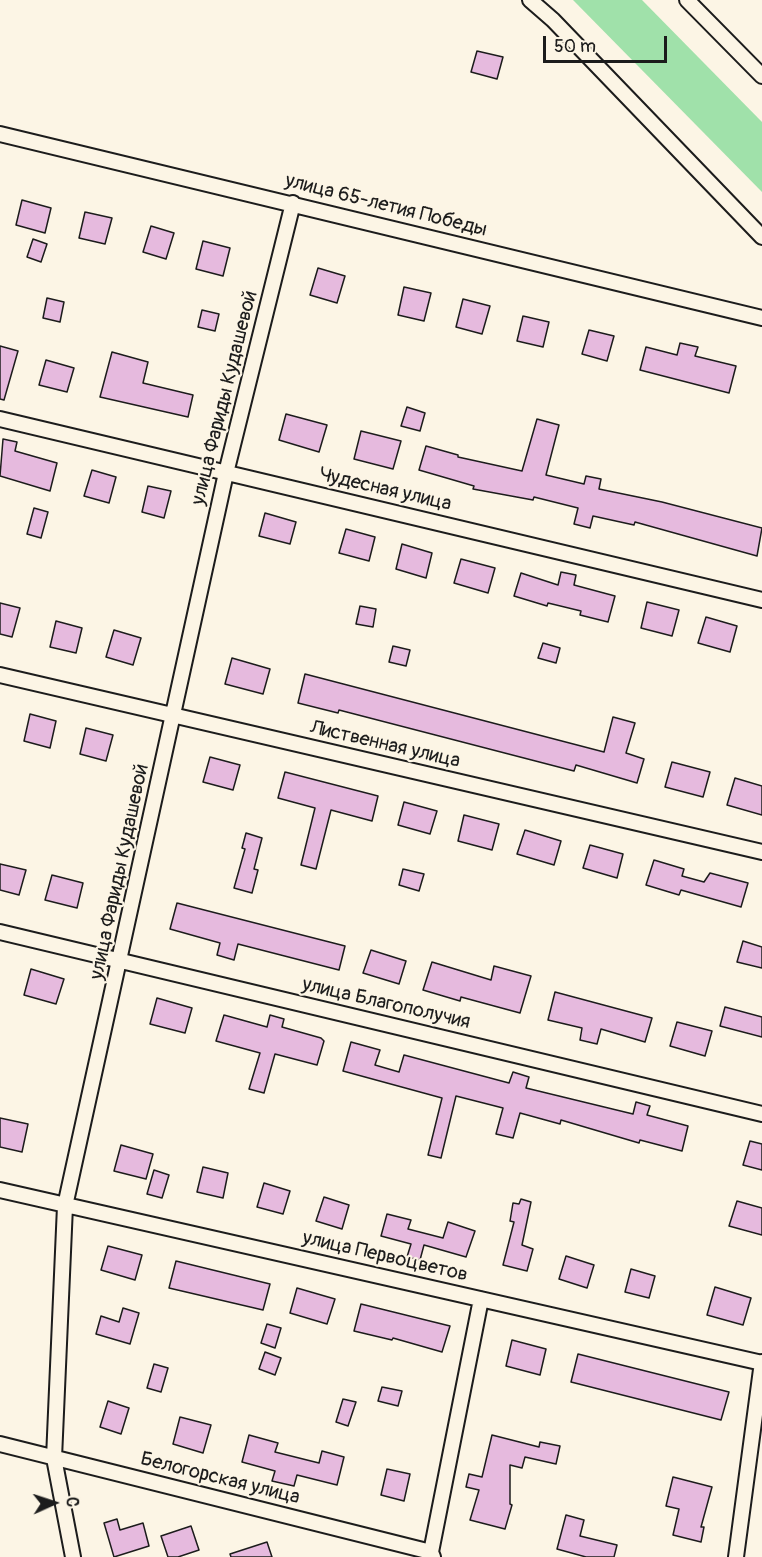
<!DOCTYPE html>
<html>
<head>
<meta charset="utf-8">
<style>
	body { margin:0 }
	#map { position:relative; width:762px; height:1557px; overflow:hidden; background:#fcf5e5; font-family:Pangolin,sans-serif }
	canvas { display:block }
	.north { position:absolute; left:24px; top:1473px; width:60px; height:60px; -webkit-text-stroke:4px #fcf5e5; paint-order:stroke; rotate:87deg; font-size:16px; font-weight:700; line-height:24px; text-align:center; color:#1c1c1c }
	.north::after { content:''; display:block; margin:auto; width:21px; height:27px; background:#1c1c1c; clip-path:polygon(50% 0,100% 100%,50% 72%,0 100%) }
	.scale { position:absolute; left:543px; top:36px; width:124px; height:27px; box-sizing:border-box; border:3px solid #1c1c1c; border-top:0; padding-left:8px; font-size:18px; line-height:21px; white-space:nowrap; color:#1c1c1c; -webkit-text-stroke:4px #fcf5e5; paint-order:stroke }
</style>
</head>
<body>
<div id="map">
<canvas width="762" height="1557"></canvas>
<div class="north">С</div>
<div class="scale">50 m</div>
</div>
<script>
const g = document.querySelector('canvas').getContext('2d');
g.lineJoin = 'round';
function fillPath(path, color) {
  g.fillStyle = color;
  g.fill(path, 'evenodd');
}
function toPath(rows) {
  const path = new Path2D();
  for (const r of rows) {
    path.moveTo(r[0], r[1]);
    for (let i = 2; i < r.length; i += 2) path.lineTo(r[i], r[i + 1]);
  }
  return path;
}
function trace(path, color, width, dash) {
  g.strokeStyle = color;
  g.lineWidth = width;
  g.lineCap = dash ? 'butt' : 'round';
  g.setLineDash(dash || []);
  g.stroke(path);
}
function label(font, color, halo, rows, align = 'center') {
  g.font = font + ' Pangolin,sans-serif';
  g.lineWidth = 4.5;
  g.setLineDash([]);
  g.textBaseline = 'middle';
  g.strokeStyle = halo;
  g.fillStyle = color;
  for (const [text, x, y, turn = 0] of rows) {
    g.save();
    g.translate(x, y);
    g.rotate((+turn || 0) * Math.PI / 180);
    g.textAlign = isNaN(turn) ? turn : align;
    if (halo) g.strokeText(text, 0, 0);
    g.fillText(text, 0, 0);
    g.restore();
  }
}
const green = toPath([
	[573,0,642,0,762,122,762,192]
]);
const building = toPath([
	[477,51,503,57,497,79,471,72,477,51],
	[22,200,51,208,45,233,16,225,22,200],
	[85,212,112,218,105,244,79,238,85,212],
	[151,226,174,233,166,259,143,252,151,226],
	[33,239,47,244,41,262,27,257,33,239],
	[203,241,230,248,223,276,196,269,203,241],
	[318,268,345,276,337,303,310,295,318,268],
	[404,287,431,293,424,321,398,315,404,287],
	[47,298,64,302,60,322,43,318,47,298],
	[463,299,490,306,482,334,456,327,463,299],
	[202,310,219,314,215,331,198,327,202,310],
	[523,316,549,322,543,347,517,341,523,316],
	[589,330,614,336,607,361,582,354,589,330],
	[680,343,698,347,695,356,736,366,729,393,640,370,646,347,677,355,680,343],
	[0,346,18,351,4,400,0,399,0,346],
	[112,352,148,362,143,383,193,395,188,417,100,397,112,352],
	[46,360,74,368,67,392,39,385,46,360],
	[407,407,425,413,420,431,401,426,407,407],
	[286,414,327,425,319,452,279,440,286,414],
	[537,419,559,425,546,475,584,484,586,476,601,479,599,489,662,502,762,528,757,556,635,522,634,525,593,516,590,528,574,524,578,508,534,497,533,500,473,489,474,486,419,470,426,446,458,455,458,457,522,471,537,419],
	[361,431,401,441,393,469,354,459,361,431],
	[3,439,17,442,15,451,57,463,50,491,0,476,3,439],
	[92,470,116,477,109,503,84,496,92,470],
	[148,486,171,491,164,518,142,512,148,486],
	[34,508,48,512,41,538,27,534,34,508],
	[265,513,296,522,290,544,259,536,265,513],
	[346,529,375,537,369,561,339,553,346,529],
	[402,544,432,553,426,578,396,569,402,544],
	[461,559,495,568,488,593,454,583,461,559],
	[561,572,576,575,574,585,615,596,608,622,580,615,581,611,548,603,547,606,514,596,521,573,558,585,561,572],
	[647,602,679,610,672,636,641,628,647,602],
	[0,603,20,608,12,637,0,634,0,603],
	[360,606,376,609,373,627,356,624,360,606],
	[706,617,737,626,730,652,698,643,706,617],
	[56,621,82,628,76,653,50,647,56,621],
	[114,630,141,638,133,665,106,657,114,630],
	[543,643,560,648,556,663,538,658,543,643],
	[393,646,410,650,406,666,389,662,393,646],
	[232,658,270,669,263,694,225,684,232,658],
	[305,674,604,752,613,717,635,723,626,753,644,759,637,783,576,765,574,771,339,710,338,713,298,703,305,674],
	[30,714,56,721,50,748,24,741,30,714],
	[86,728,113,735,106,761,80,754,86,728],
	[210,757,240,765,233,790,203,782,210,757],
	[672,762,710,772,703,797,665,787,672,762],
	[285,772,378,796,372,821,331,810,316,869,301,865,315,808,278,798,285,772],
	[735,778,762,786,762,815,727,805,735,778],
	[404,802,437,811,430,834,398,825,404,802],
	[464,815,499,824,492,850,458,841,464,815],
	[525,830,561,841,554,865,517,854,525,830],
	[246,833,262,838,254,869,258,870,252,893,234,888,245,849,242,848,246,833],
	[590,845,623,854,617,878,583,868,590,845],
	[654,860,684,869,682,876,704,882,710,873,748,883,741,907,681,890,679,895,646,885,654,860],
	[0,864,26,870,19,895,0,890,0,864],
	[403,869,424,874,419,891,399,885,403,869],
	[52,875,83,883,77,908,45,900,52,875],
	[177,903,345,946,339,970,238,944,234,960,217,955,220,943,170,929,177,903],
	[743,941,762,947,762,968,737,962,743,941],
	[371,950,406,961,399,984,363,973,371,950],
	[432,962,491,980,494,966,531,976,520,1013,461,997,460,1001,423,990,432,962],
	[31,969,64,979,56,1004,24,995,31,969],
	[555,992,652,1018,645,1042,601,1029,597,1044,580,1040,582,1028,548,1020,555,992],
	[157,998,192,1008,185,1033,150,1024,157,998],
	[725,1007,762,1017,762,1037,720,1026,725,1007],
	[224,1015,267,1027,270,1015,284,1019,282,1027,321,1038,324,1041,317,1065,275,1054,264,1093,249,1089,260,1053,216,1041,224,1015],
	[677,1022,712,1031,705,1056,670,1046,677,1022],
	[351,1042,380,1050,375,1065,399,1072,404,1055,509,1083,513,1072,529,1077,526,1088,633,1114,636,1102,650,1106,647,1115,688,1126,682,1151,640,1140,639,1143,561,1120,560,1124,520,1113,513,1138,496,1134,503,1108,456,1096,441,1158,428,1155,442,1098,343,1071,351,1042],
	[0,1118,28,1124,22,1152,0,1147,0,1118],
	[750,1141,762,1144,762,1170,743,1165,750,1141],
	[121,1145,153,1154,146,1179,114,1171,121,1145],
	[203,1167,228,1173,223,1198,197,1192,203,1167],
	[154,1170,169,1175,162,1198,147,1194,154,1170],
	[264,1183,290,1191,283,1214,257,1207,264,1183],
	[324,1197,349,1205,342,1229,316,1221,324,1197],
	[521,1199,531,1202,522,1245,533,1249,527,1271,503,1265,514,1222,510,1221,513,1203,519,1204,521,1199],
	[737,1201,762,1208,762,1235,729,1226,737,1201],
	[387,1214,411,1220,408,1229,443,1238,448,1222,475,1231,466,1257,424,1245,420,1260,407,1257,411,1244,381,1236,387,1214],
	[108,1246,142,1255,135,1280,101,1270,108,1246],
	[566,1256,594,1265,587,1288,559,1279,566,1256],
	[176,1261,270,1284,263,1310,169,1288,176,1261],
	[631,1269,655,1276,649,1298,625,1292,631,1269],
	[715,1287,751,1298,743,1325,707,1315,715,1287],
	[297,1288,335,1299,327,1324,290,1313,297,1288],
	[361,1304,450,1326,442,1352,393,1338,392,1340,354,1331,361,1304],
	[123,1308,139,1313,130,1344,96,1334,101,1316,119,1322,123,1308],
	[267,1324,281,1328,275,1348,261,1343,267,1324],
	[512,1340,546,1349,540,1375,506,1366,512,1340],
	[265,1352,281,1358,275,1375,259,1369,265,1352],
	[578,1354,729,1392,721,1420,571,1382,578,1354],
	[154,1364,168,1368,161,1392,147,1388,154,1364],
	[382,1387,402,1391,398,1406,378,1401,382,1387],
	[343,1399,356,1402,348,1426,336,1422,343,1399],
	[108,1401,129,1408,121,1434,100,1427,108,1401],
	[180,1417,211,1425,203,1453,173,1444,180,1417],
	[249,1435,278,1443,275,1452,319,1463,322,1451,344,1457,337,1485,297,1475,294,1486,272,1481,275,1471,242,1462,249,1435],
	[492,1435,539,1447,540,1442,560,1446,556,1464,525,1457,522,1468,510,1465,510,1504,512,1505,505,1529,470,1520,479,1490,466,1487,469,1474,482,1477,492,1435],
	[387,1469,410,1474,404,1501,381,1495,387,1469],
	[673,1477,712,1487,701,1527,704,1527,701,1542,673,1535,679,1509,666,1506,673,1477],
	[566,1515,584,1520,580,1536,617,1545,614,1557,586,1557,557,1549,566,1515],
	[117,1519,120,1530,143,1523,149,1546,114,1557,104,1523,117,1519],
	[191,1526,199,1550,178,1557,168,1557,161,1536,191,1526],
	[267,1542,272,1557,231,1557,230,1554,267,1542]
]);
const street = toPath([
	[530,0,553,20,762,237],
	[687,0,762,76],
	[0,134,762,318],
	[0,419,762,600],
	[0,675,762,852],
	[0,932,762,1114],
	[0,1190,762,1363],
	[0,1444,431,1552],
	[73,1557,54,1458,65,1206,226,473,293,203],
	[433,1557,431,1552,481,1299],
	[736,1557,762,1362]
]);
const streetNames = [
	["улица 65-летия Победы",386,206,14],
	["улица Фариды Кудашевой",225,398,-76],
	["Чудесная улица",385,490,13],
	["Лиственная улица",385,745,13],
	["улица Фариды Кудашевой",120,872,-78],
	["улица Благополучия",386,1004,13],
	["улица Первоцветов",385,1257,13],
	["Белогорская улица",220,1479,14]
];
fillPath(green, '#a0e1aa');
fillPath(building, '#e6bade');
trace(building, '#1c1c1c', 1.5);
trace(street, '#1c1c1c', 18);
trace(street, '#fcf5e5', 14);
label('20px', '#1c1c1c', '#fcf5e5', streetNames);
</script>
</body>
</html>
